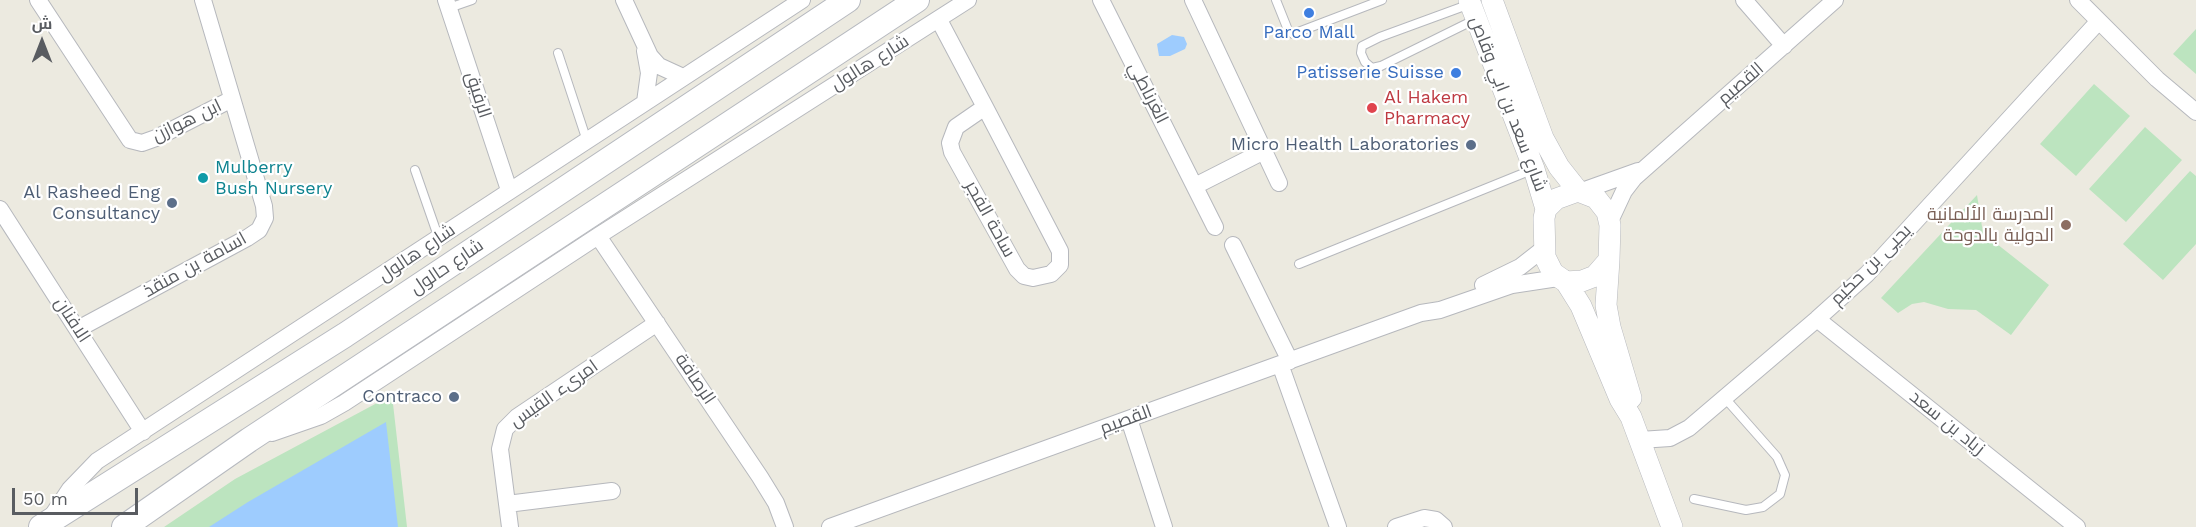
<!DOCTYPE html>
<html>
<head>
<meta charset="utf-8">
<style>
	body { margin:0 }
	#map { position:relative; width:2196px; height:527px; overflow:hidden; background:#eceae0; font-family:"Work Sans",Cairo,sans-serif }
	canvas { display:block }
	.north { position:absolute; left:12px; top:12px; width:60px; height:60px; -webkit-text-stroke:4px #fff; paint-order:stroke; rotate:0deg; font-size:16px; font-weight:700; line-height:24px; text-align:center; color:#595c61 }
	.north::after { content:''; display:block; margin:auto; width:21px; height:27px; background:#595c61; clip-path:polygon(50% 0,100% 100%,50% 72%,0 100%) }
	.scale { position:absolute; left:12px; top:488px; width:126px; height:27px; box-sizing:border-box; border:3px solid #595c61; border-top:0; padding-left:8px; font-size:18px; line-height:21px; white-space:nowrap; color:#595c61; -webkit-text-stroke:4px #fff; paint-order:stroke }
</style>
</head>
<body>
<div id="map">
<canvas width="2196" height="527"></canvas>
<div class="north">ش</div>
<div class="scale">50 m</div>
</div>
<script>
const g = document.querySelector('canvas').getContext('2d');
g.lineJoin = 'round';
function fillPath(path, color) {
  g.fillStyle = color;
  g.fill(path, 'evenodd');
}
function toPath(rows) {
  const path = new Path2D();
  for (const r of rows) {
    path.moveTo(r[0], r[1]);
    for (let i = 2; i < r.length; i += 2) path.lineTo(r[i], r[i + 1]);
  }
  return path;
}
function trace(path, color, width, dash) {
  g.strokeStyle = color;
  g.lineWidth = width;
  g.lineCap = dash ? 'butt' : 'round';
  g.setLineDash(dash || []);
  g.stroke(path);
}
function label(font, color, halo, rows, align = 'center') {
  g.font = font + ' "Work Sans",Cairo,sans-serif';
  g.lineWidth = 4.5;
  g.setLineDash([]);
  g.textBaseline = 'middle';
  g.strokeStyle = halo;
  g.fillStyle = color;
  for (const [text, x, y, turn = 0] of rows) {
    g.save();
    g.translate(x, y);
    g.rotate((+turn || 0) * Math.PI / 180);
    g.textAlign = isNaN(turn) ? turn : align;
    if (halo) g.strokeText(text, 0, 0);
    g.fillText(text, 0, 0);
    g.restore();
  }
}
const green = toPath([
	[2196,29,2196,74,2173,54],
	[2094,84,2130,116,2076,176,2040,144],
	[2145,127,2182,160,2126,222,2089,189],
	[2190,171,2196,176,2196,244,2163,280,2123,244],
	[1977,195,1983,233,2049,285,2011,335,1976,310,1948,309,1924,302,1912,304,1898,313,1881,298],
	[392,395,407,527,164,527,235,479]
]);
const water = toPath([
	[1172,35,1184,37,1187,44,1185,49,1170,56,1159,56,1157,44],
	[386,422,398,527,209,527,248,502]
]);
const service = toPath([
	[1276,0,1288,30,1293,34,1382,0],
	[1470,4,1380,37,1362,46,1361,53,1365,62,1372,68,1381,66,1476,19],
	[449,8,472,0],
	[558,53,587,141],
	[415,170,439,239],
	[1299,264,1534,169],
	[1694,499,1746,510,1763,507,1780,494,1785,475,1777,457,1724,397]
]);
const minor = toPath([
	[38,0,130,140,142,143,156,138,232,99],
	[446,0,509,190],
	[624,0,650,56,659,66,683,77],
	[1101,0,1215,227],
	[1193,0,1279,183],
	[1744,0,1784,46],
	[2078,0,2157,79,2196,112],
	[939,20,985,107,1060,251,1060,265,1051,274,1033,278,1024,276,1017,269,952,152,950,143,956,127,985,107],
	[645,51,649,73,645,102],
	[1195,186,1264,151],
	[1582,191,1638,171],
	[0,209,143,432],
	[1610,221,1624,191,1634,178,1835,0],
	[598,236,760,477,776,503,785,527],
	[1233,245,1290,361],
	[1483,285,1520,267,1543,249],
	[1817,319,2077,527],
	[78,329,247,238,259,230,265,218,264,206,203,0],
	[1280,364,1338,527],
	[1129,419,1164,527],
	[272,433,321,416,344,403,598,236,968,0],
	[1640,440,1670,438,1689,428,1817,319,1867,274,2098,22],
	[507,504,612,491],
	[50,519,70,489,97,461,802,0],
	[510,527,500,449,505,429,517,417,657,323],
	[830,527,1421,313,1440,310,1512,285,1558,278],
	[1396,527,1424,518,1436,520,1444,527]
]);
const tertiary = toPath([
	[1469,0,1534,169,1546,209],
	[1492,0,1543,138,1559,167,1578,191],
	[1578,191,1596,198,1607,212,1610,225,1609,260,1595,276,1582,281,1566,282,1553,273,1545,257,1544,218,1546,209,1556,199,1578,191],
	[1609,260,1606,305,1610,327,1631,398],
	[1566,282,1581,306,1620,399,1631,417,1672,527]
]);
const secondary = toPath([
	[41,527,345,335,848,0],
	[124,527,249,440,917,0]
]);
const markers = [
	[1309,13,6,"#3f7fe0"],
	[1456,73,6,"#3f7fe0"],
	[1372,108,6,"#e0444e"],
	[1471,145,6,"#5c6f8a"],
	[203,178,6,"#0f9aa8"],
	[172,203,6,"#5c6f8a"],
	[2066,225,6,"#8d6e63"],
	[454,397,6,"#5c6f8a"]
];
const shopNames = [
	["Parco Mall",1309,33],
	["Patisserie Suisse",1444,73,"right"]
];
const streetNames = [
	["شارع هالول",870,63,-32],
	["القصيم",1741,84,-41],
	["الغرناطي",1148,93,63],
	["الرفيق",478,95,72],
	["شارع سعد بن ابي وقاص",1508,104,69],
	["ابن هوازن",187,121,-26],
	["ساحة الفجر",990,219,61],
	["شارع هالول",417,253,-34],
	["اسامة بن منقذ",195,265,-29],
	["يحيى بن حكيم",1871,265,-45],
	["شارع حالول",447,267,-34],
	["الافنان",72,320,57],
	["الرصافة",695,379,56],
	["امرىء القيس",554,394,-35],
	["القصيم",1126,420,-20],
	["زياد بن سعد",1947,423,39]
];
const healthNames = [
	["Al Hakem",1384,98],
	["Pharmacy",1384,119]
];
const serviceNames = [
	["Micro Health Laboratories",1459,145],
	["Al Rasheed Eng",160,193],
	["Consultancy",160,214],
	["Contraco",442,397]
];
const cultureNames = [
	["Mulberry",215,168],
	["Bush Nursery",215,189]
];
const educationNames = [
	["المدرسة الألمانية",2054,215],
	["الدولية بالدوحة",2054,236]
];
fillPath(green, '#bce4bf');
fillPath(water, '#9eccfe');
trace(service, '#b6b8bd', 10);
trace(minor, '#b6b8bd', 18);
trace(tertiary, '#b6b8bd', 22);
trace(secondary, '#b6b9bf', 26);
trace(service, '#fff', 8);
trace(minor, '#fff', 16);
trace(tertiary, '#fff', 21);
trace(secondary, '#fff', 24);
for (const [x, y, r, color] of markers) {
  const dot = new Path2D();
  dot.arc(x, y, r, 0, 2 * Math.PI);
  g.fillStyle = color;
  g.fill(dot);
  trace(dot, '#fff', 2);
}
label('18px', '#366cbe', '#fff', shopNames);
label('18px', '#595c61', '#fff', streetNames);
label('18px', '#be3a42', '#fff', healthNames, 'left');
label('18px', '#4e5e75', '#fff', serviceNames, 'right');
label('18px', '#0d838f', '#fff', cultureNames, 'left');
label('18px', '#785e54', '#fff', educationNames, 'right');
</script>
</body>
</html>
